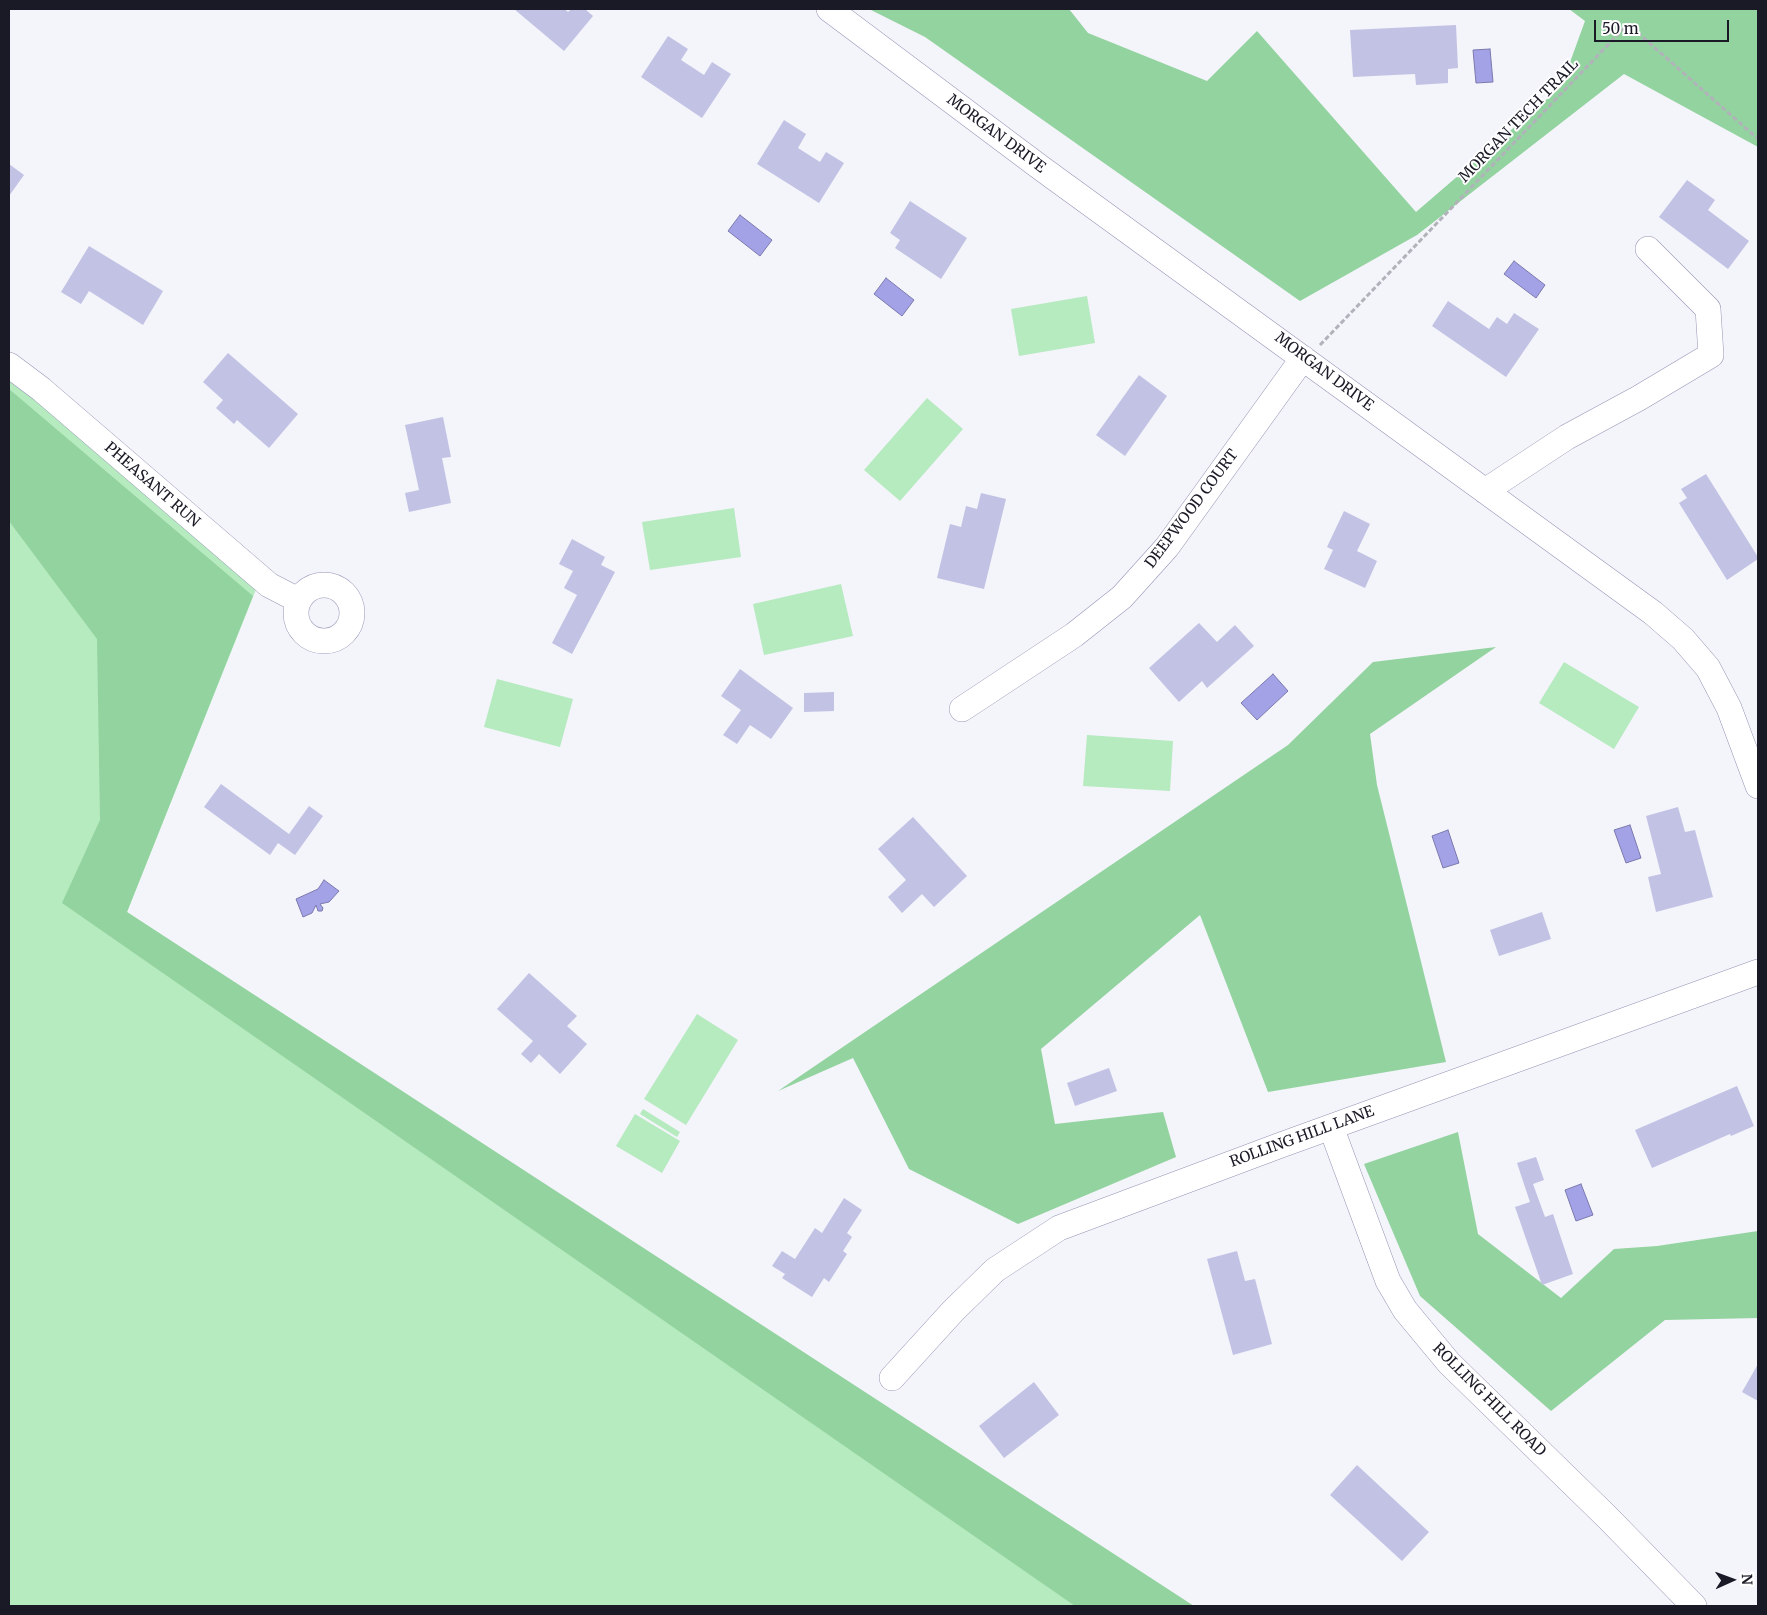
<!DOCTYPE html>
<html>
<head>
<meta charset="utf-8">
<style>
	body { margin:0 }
	#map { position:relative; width:1767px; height:1615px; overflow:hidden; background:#f4f4fb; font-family:Merriweather,serif }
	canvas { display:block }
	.frame { position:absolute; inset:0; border:10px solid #1a1a26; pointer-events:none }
	.north { position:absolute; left:1707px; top:1555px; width:50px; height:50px; -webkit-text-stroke:4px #fff; paint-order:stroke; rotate:88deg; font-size:14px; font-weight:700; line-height:20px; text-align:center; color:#1a1a26 }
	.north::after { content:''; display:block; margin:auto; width:18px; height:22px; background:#1a1a26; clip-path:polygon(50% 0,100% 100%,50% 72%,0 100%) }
	.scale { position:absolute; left:1594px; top:20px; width:135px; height:22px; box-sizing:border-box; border:2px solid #1a1a26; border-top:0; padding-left:6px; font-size:15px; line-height:18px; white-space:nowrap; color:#1a1a26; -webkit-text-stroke:4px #fff; paint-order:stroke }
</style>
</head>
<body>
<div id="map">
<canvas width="1767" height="1615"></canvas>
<div class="frame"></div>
<div class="north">N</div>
<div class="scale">50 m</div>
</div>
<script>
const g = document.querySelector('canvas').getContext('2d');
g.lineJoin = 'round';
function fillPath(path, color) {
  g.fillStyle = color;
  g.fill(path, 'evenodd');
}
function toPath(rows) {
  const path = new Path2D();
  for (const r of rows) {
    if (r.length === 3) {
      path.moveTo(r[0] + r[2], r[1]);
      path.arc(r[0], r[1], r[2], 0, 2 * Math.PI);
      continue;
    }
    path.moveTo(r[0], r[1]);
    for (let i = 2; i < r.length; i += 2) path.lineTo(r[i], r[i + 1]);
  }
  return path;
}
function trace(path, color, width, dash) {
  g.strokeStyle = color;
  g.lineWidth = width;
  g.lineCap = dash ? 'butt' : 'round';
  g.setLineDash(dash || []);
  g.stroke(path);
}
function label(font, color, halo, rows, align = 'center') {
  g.font = font + ' Merriweather,serif';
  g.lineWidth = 4;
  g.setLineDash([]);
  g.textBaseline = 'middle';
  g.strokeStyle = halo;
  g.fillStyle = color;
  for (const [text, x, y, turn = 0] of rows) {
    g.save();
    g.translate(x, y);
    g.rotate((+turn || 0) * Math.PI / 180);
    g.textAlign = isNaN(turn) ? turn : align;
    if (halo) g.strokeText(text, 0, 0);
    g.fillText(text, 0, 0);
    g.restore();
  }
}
const green = toPath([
	[1087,296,1095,343,1019,356,1011,309],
	[9,365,261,577,127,912,1173,1606,9,1606],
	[927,398,963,429,900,501,864,470],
	[734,508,741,557,650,570,642,522],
	[841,584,853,636,764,655,753,604],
	[1564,662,1639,707,1614,749,1539,703],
	[497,679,573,699,560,747,484,727],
	[1087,735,1173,741,1170,791,1083,786],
	[697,1014,738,1040,686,1125,644,1099],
	[643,1109,680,1132,677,1137,640,1114],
	[635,1114,680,1141,662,1173,616,1146]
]);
const forest = toPath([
	[869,9,1069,9,1088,33,1207,81,1257,31,1416,212,1561,87,1585,21,1569,9,1758,9,1758,147,1624,74,1417,235,1300,301,925,37],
	[9,389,253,596,127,912,1194,1606,1075,1606,62,903,100,820,97,639,9,521],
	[1496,647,1370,734,1377,785,1446,1062,1268,1092,1200,915,1041,1049,1055,1124,1163,1112,1176,1157,1018,1224,909,1169,853,1058,778,1091,1288,745,1373,662],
	[1458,1132,1478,1234,1561,1298,1614,1249,1657,1246,1758,1231,1758,1318,1665,1320,1551,1411,1420,1296,1364,1164]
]);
const water = toPath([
	[1490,49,1493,82,1476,83,1473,50,1490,49],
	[740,215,772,240,760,256,728,231,740,215],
	[1514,261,1545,285,1536,298,1504,274,1514,261],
	[886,278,914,300,902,316,874,294,886,278],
	[1273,674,1288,691,1257,720,1241,703,1273,674],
	[1630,825,1641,858,1626,863,1614,830,1630,825],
	[1448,830,1459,863,1443,868,1432,836,1448,830],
	[324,880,339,891,329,902,320,904,323,908,322,911,318,911,316,905,312,913,303,917,296,899,318,889,324,880],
	[1581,1184,1593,1215,1576,1221,1565,1190,1581,1184]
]);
const building = toPath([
	[514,9,565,9,568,12,571,9,585,9,593,16,564,51],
	[1456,25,1458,68,1448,69,1448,83,1416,85,1415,74,1353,77,1350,30],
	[668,36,688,49,681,60,704,75,712,62,731,74,702,118,641,77],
	[784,120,806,134,798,148,820,162,826,152,844,163,819,203,757,164],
	[9,164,24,175,9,196],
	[1687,180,1715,200,1708,210,1749,241,1728,269,1659,217],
	[910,201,967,238,941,279,895,248,900,240,890,233],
	[89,246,163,291,143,325,89,291,81,304,61,292],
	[1448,301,1489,329,1497,317,1507,324,1514,313,1539,329,1506,377,1432,326],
	[228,353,298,414,269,448,237,420,234,424,216,408,223,400,203,382],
	[1139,375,1167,396,1125,456,1096,435],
	[443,417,451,457,442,458,451,503,409,512,405,493,419,490,405,425],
	[1706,474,1758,557,1758,559,1727,580,1679,503,1687,498,1681,489],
	[981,493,1006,499,984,589,937,578,950,524,961,527,966,506,977,509],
	[1344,511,1370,524,1357,551,1377,561,1365,588,1324,569,1333,550,1327,547],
	[572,539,605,557,601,565,615,572,572,654,552,643,577,595,564,588,573,571,559,564],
	[1199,623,1217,642,1235,625,1254,646,1207,688,1202,681,1179,702,1149,668],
	[740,669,793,708,771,739,750,725,737,744,723,735,741,710,721,696],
	[834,692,834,711,804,712,804,693],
	[221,784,289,834,309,806,323,816,295,855,278,843,270,855,204,807],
	[1678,807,1685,832,1695,830,1713,897,1656,912,1648,877,1661,874,1646,816],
	[913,817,967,876,934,907,922,894,902,913,888,897,906,880,878,849],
	[1542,912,1551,939,1499,956,1490,930],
	[529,973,577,1016,567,1026,587,1044,560,1074,539,1054,531,1063,521,1054,533,1041,497,1009],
	[1109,1068,1117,1091,1075,1106,1067,1083],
	[1737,1086,1754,1126,1731,1136,1730,1134,1652,1168,1635,1130],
	[1536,1157,1544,1180,1533,1184,1545,1217,1553,1214,1573,1274,1542,1285,1515,1207,1530,1202,1517,1163],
	[844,1198,862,1210,847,1233,852,1237,843,1251,847,1254,829,1282,824,1278,812,1297,782,1278,785,1274,772,1266,782,1251,795,1259,815,1228,822,1233],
	[1237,1251,1245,1281,1255,1279,1272,1344,1233,1355,1207,1259],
	[1758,1364,1758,1401,1742,1392],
	[1034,1382,1059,1415,1004,1458,979,1426],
	[1357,1465,1429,1532,1402,1561,1330,1495]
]);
const path = toPath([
	[1320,345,1628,24,1758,139]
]);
const minor = toPath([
	[829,9,1041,168,1653,613,1683,639,1708,668,1729,708,1758,786],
	[9,365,41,389,269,585,298,600],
	[1485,491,1567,437,1639,398,1711,355,1708,309,1648,249],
	[324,613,28],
	[962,709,1074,635,1122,597,1167,547,1303,358],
	[1331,1127,1388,1281,1405,1310,1449,1363,1607,1517,1694,1606],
	[892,1378,953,1311,995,1270,1059,1228,1281,1145,1758,972]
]);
const streetNames = [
	["MORGAN TECH TRAIL",1519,121,-46],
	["MORGAN DRIVE",996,134,37],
	["MORGAN DRIVE",1324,372,37],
	["PHEASANT RUN",152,485,41],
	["DEEPWOOD COURT",1192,509,-53],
	["ROLLING HILL LANE",1302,1137,-20],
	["ROLLING HILL ROAD",1489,1400,45]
];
fillPath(green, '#b6eabf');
fillPath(forest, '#93d39f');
fillPath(water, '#a4a2e7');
trace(water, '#7b79ad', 1);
fillPath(building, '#c2c2e4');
trace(minor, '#9595b5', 26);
trace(path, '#b2b2ba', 3, [5, 2.5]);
trace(minor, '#fff', 25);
label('15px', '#1a1a26', '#fff', streetNames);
</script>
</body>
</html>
